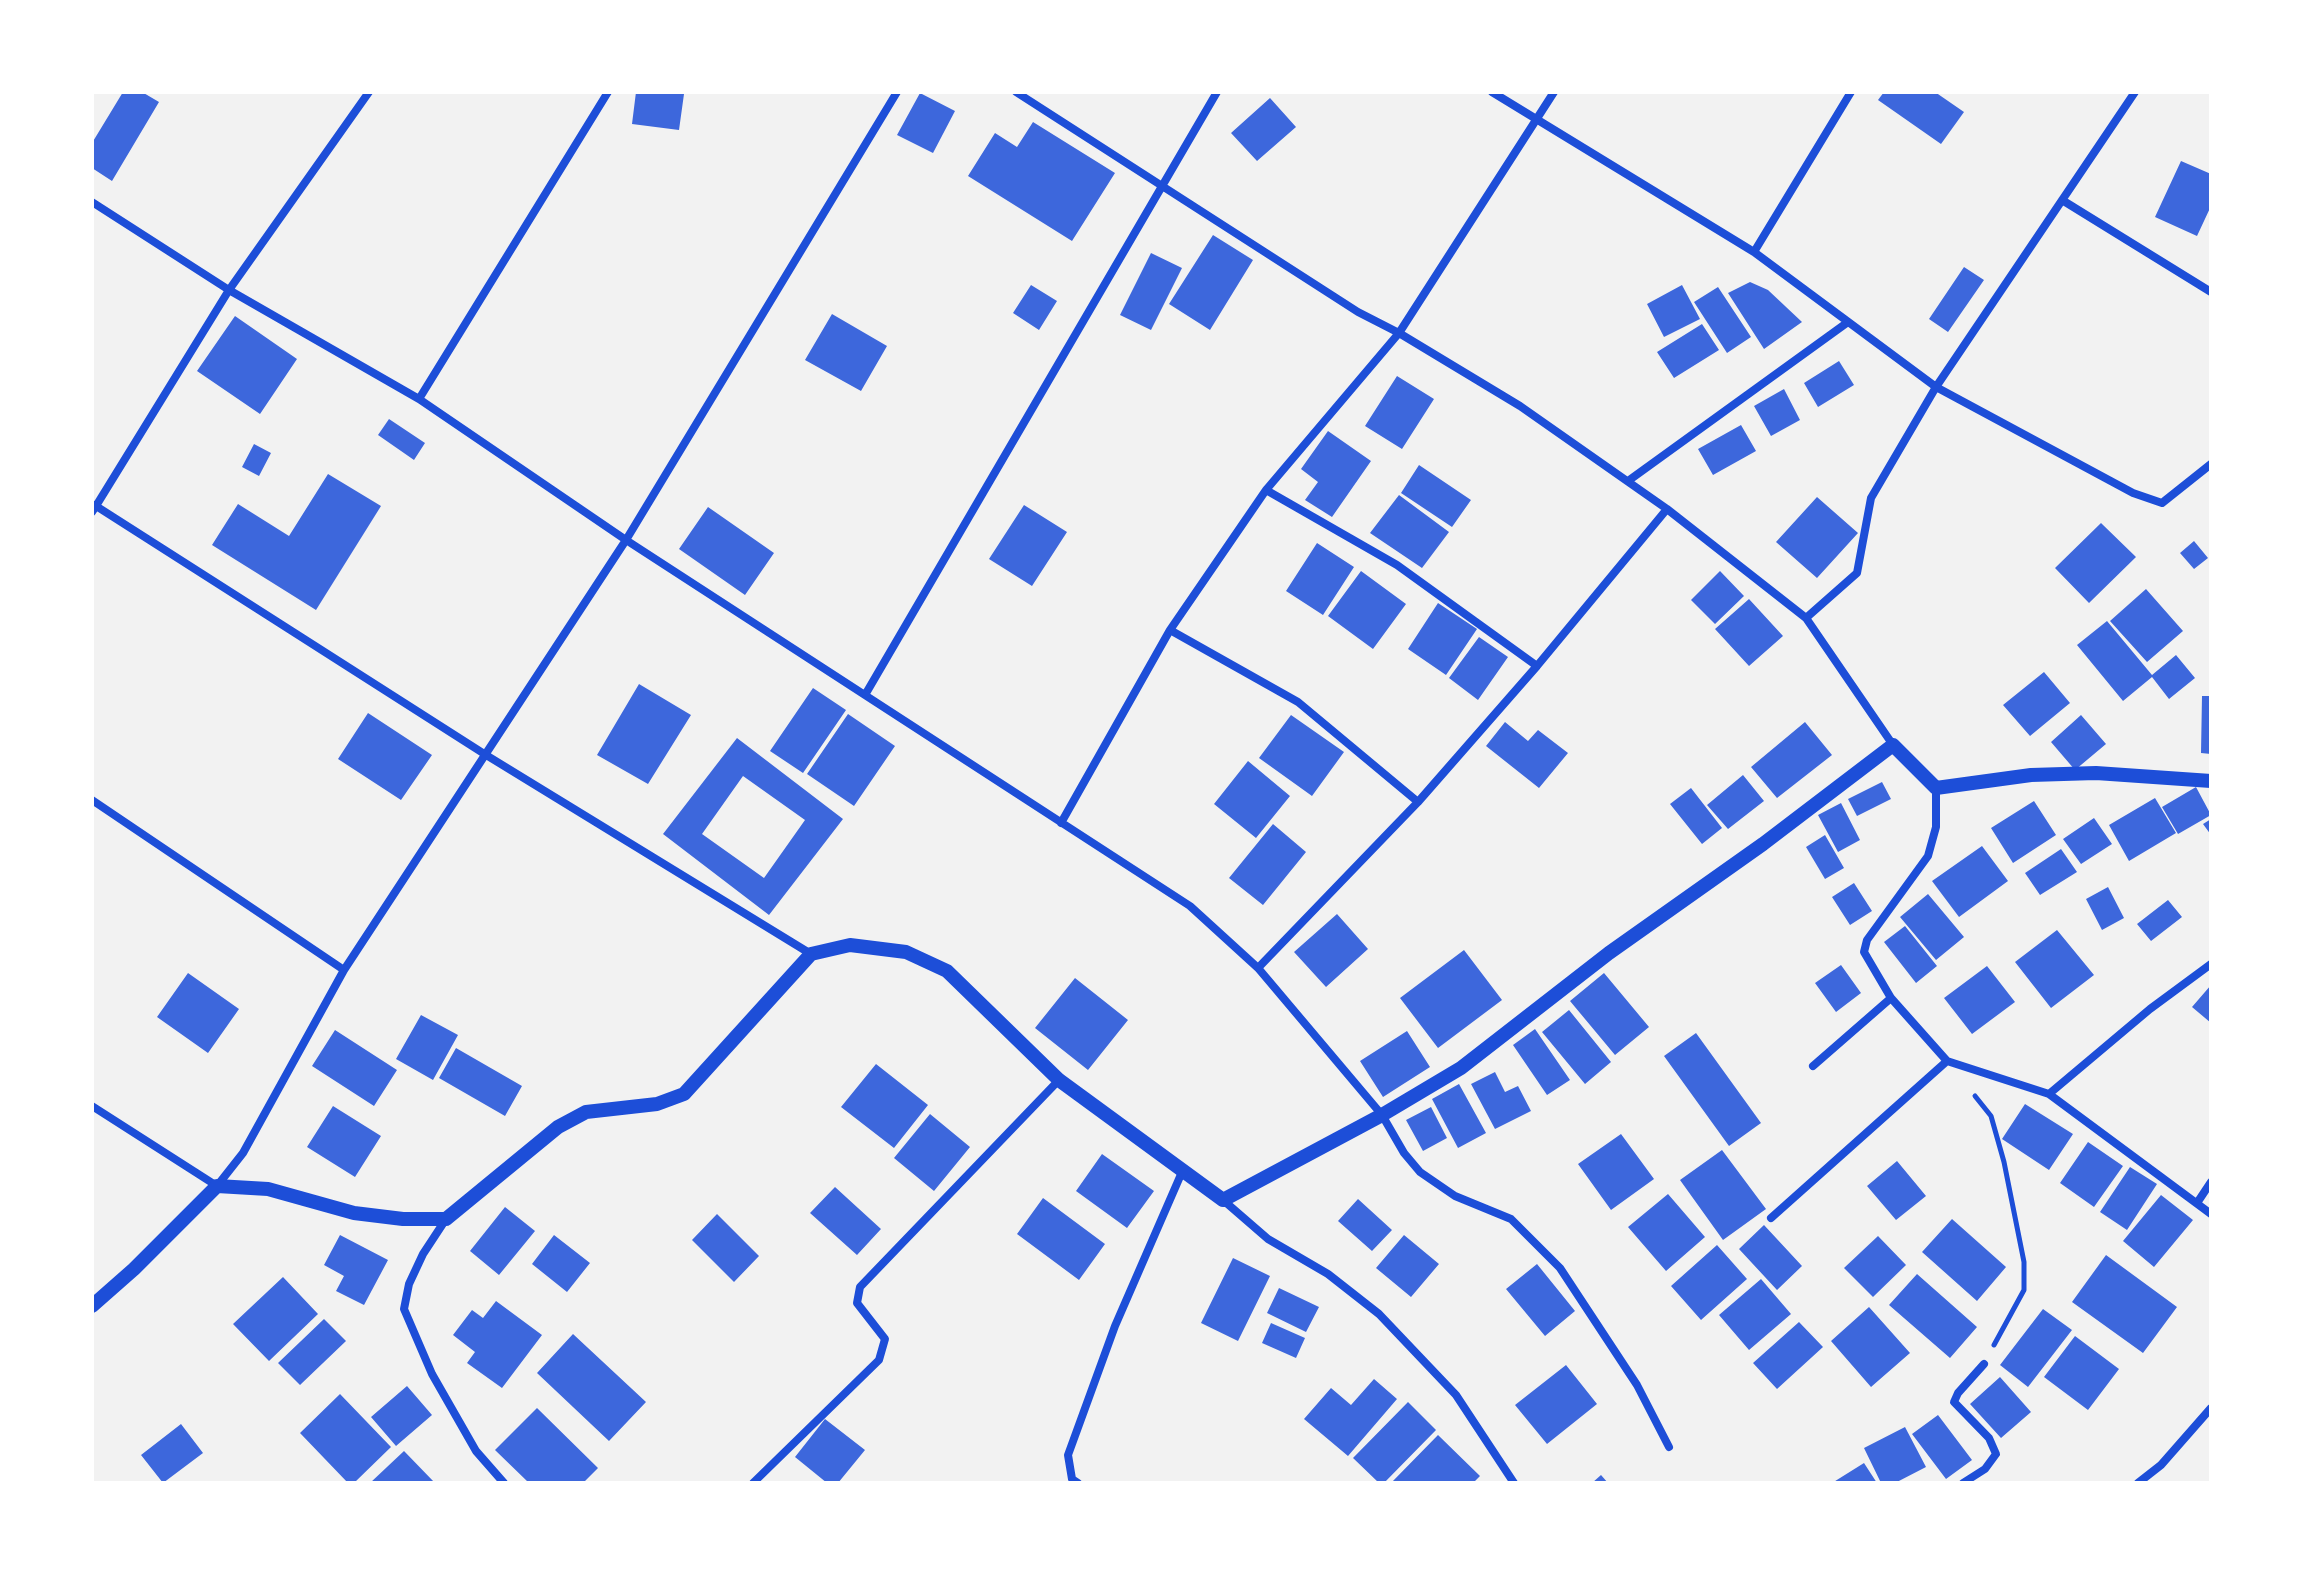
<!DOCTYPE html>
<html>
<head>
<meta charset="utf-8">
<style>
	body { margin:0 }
	#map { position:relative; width:2303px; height:1575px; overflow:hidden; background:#f2f2f2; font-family:Quicksand,sans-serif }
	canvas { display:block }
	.frame { position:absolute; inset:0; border:94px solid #fff; pointer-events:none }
</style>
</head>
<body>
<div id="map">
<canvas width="2303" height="1575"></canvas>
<div class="frame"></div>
</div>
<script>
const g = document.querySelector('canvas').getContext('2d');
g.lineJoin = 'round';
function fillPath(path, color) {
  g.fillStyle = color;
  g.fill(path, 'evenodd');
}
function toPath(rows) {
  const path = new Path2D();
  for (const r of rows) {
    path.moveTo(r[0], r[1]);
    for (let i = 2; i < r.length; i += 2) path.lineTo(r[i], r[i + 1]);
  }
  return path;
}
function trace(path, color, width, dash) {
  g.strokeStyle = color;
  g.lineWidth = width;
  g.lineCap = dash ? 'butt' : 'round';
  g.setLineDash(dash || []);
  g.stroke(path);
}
const building = toPath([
	[123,92,142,92,159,102,112,181,92,168,92,143],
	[636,92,684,94,679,130,632,124],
	[1884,92,1935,92,1964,112,1941,144,1878,100],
	[920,93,955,111,933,153,897,135],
	[1270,98,1296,127,1257,161,1231,133],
	[1033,122,1115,173,1072,241,968,176,995,133,1017,147],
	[2181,161,2211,174,2211,206,2197,236,2155,217],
	[1213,235,1253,260,1210,330,1169,304],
	[1151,253,1182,268,1151,330,1120,315],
	[1964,267,1984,280,1948,332,1929,319],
	[1750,282,1768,290,1802,322,1764,349,1728,293],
	[1031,285,1057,301,1039,330,1013,313],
	[1682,285,1700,319,1664,337,1647,304],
	[1718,287,1751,337,1727,353,1694,302],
	[832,314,887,346,861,391,805,360],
	[235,316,297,359,260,414,197,371],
	[1702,324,1719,350,1674,378,1657,352],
	[1839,361,1854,385,1818,407,1804,383],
	[1397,376,1434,399,1402,449,1365,426],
	[1784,389,1800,420,1771,436,1754,406],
	[389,419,425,443,414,460,378,435],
	[1741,425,1756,451,1713,475,1698,449],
	[1328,431,1371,461,1332,517,1305,500,1318,482,1301,469],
	[254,444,271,453,259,476,242,467],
	[1419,465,1471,500,1452,527,1401,493],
	[328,474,381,506,316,610,212,545,238,504,289,536],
	[1399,495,1449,532,1422,568,1370,533],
	[1817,497,1858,533,1817,578,1776,542],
	[1024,505,1067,532,1032,586,989,559],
	[708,507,774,553,745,595,679,549],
	[2101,523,2136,557,2089,603,2055,568],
	[2194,541,2208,558,2194,569,2180,553],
	[1317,543,1354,567,1323,615,1286,591],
	[1361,571,1406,604,1373,649,1328,616],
	[1720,571,1744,596,1715,624,1691,600],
	[2146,589,2183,631,2147,662,2110,621],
	[1749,599,1783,636,1749,666,1715,629],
	[1438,603,1477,629,1446,675,1408,649],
	[2107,621,2152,675,2176,655,2195,678,2169,699,2152,677,2123,701,2077,645],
	[1479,637,1508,657,1478,700,1449,678],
	[2044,672,2070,703,2030,736,2003,705],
	[639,684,691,715,648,784,597,755],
	[813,688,846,710,803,773,770,751],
	[2202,696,2211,696,2211,754,2201,753],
	[368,713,432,755,401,800,338,759],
	[848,714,895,746,854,806,807,774],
	[1291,715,1344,752,1312,796,1259,758],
	[2081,715,2106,744,2075,770,2051,742],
	[1505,722,1528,741,1538,730,1568,753,1539,788,1486,746],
	[1805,722,1832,755,1777,798,1751,767],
	[737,738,843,819,769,915,663,834],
	[743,776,805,820,764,878,702,834],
	[1248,761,1290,796,1256,838,1214,804],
	[1743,775,1764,801,1728,829,1707,805],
	[1882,782,1891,799,1857,816,1848,799],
	[2196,787,2211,815,2178,834,2162,807],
	[1691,788,1722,828,1702,844,1670,804],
	[2155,798,2176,833,2129,861,2109,825],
	[2034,801,2056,835,2013,863,1991,828],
	[1841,803,1860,840,1838,852,1818,815],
	[2094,818,2112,844,2081,864,2063,839],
	[2211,819,2211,835,2203,824],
	[1273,824,1306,852,1263,905,1229,878],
	[1825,835,1844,868,1825,879,1806,847],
	[1982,846,2008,881,1959,917,1932,881],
	[2061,849,2077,872,2040,895,2025,873],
	[1854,883,1872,911,1850,925,1832,897],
	[2108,887,2124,918,2102,930,2086,899],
	[1928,894,1964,937,1936,960,1900,917],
	[2168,900,2182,917,2151,941,2137,924],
	[1337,914,1368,949,1326,987,1294,952],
	[1905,926,1937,966,1916,983,1884,942],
	[2057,930,2094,975,2051,1008,2015,962],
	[1464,950,1502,1000,1438,1048,1400,998],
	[1841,965,1861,993,1836,1012,1815,983],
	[1987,966,2015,1002,1972,1034,1944,998],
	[188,973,239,1009,208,1053,157,1017],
	[1604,973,1649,1027,1615,1055,1570,1001],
	[1075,978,1128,1020,1088,1070,1035,1028],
	[2211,985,2211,1023,2192,1007],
	[1569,1010,1611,1062,1585,1084,1542,1032],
	[421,1015,458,1035,433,1080,396,1059],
	[1535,1029,1570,1080,1547,1095,1513,1045],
	[335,1030,397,1070,374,1106,312,1066],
	[1407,1031,1430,1067,1383,1097,1360,1061],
	[1696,1033,1761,1123,1729,1146,1664,1056],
	[456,1048,522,1086,505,1116,439,1078],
	[876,1064,928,1105,894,1148,841,1107],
	[1495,1072,1505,1092,1518,1086,1531,1111,1495,1129,1471,1084],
	[1459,1084,1486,1133,1458,1148,1432,1099],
	[2025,1104,2073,1134,2049,1170,2002,1139],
	[333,1106,381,1136,355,1177,307,1147],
	[1431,1107,1447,1138,1423,1151,1406,1120],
	[930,1114,970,1147,934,1191,894,1158],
	[1621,1134,1654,1179,1611,1210,1578,1164],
	[2088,1142,2123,1166,2094,1207,2060,1183],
	[1722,1150,1766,1209,1723,1240,1680,1180],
	[1102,1154,1154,1191,1127,1228,1076,1191],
	[1897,1161,1926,1196,1896,1220,1867,1186],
	[2130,1167,2157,1184,2127,1230,2100,1212],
	[835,1187,881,1229,857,1255,810,1213],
	[1668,1194,1705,1237,1666,1271,1628,1227],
	[2161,1195,2193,1220,2154,1267,2123,1241],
	[1043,1198,1105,1244,1079,1280,1017,1234],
	[1358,1199,1392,1230,1372,1251,1338,1221],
	[505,1207,535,1231,499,1275,470,1251],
	[717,1214,759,1256,734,1282,692,1240],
	[1952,1219,2006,1267,1977,1301,1922,1252],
	[1764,1225,1802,1266,1777,1290,1739,1249],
	[340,1235,388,1260,364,1305,336,1291,344,1276,324,1265],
	[554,1235,590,1263,567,1292,532,1264],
	[1404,1235,1439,1264,1411,1297,1376,1268],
	[1878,1236,1906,1265,1873,1297,1844,1268],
	[1717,1245,1747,1279,1701,1320,1671,1286],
	[2106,1255,2177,1307,2143,1353,2072,1302],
	[1233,1258,1270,1276,1238,1341,1201,1323],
	[1537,1264,1575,1311,1545,1336,1506,1289],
	[1917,1274,1977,1327,1950,1358,1889,1305],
	[283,1277,318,1314,269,1361,233,1324],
	[1761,1279,1791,1314,1749,1350,1719,1315],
	[1279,1288,1319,1307,1306,1332,1267,1313],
	[496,1301,542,1335,502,1388,467,1363,475,1352,453,1335,472,1310,483,1318],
	[1869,1307,1910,1353,1871,1387,1831,1341],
	[2043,1309,2072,1330,2028,1387,2000,1365],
	[324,1319,346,1341,300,1385,278,1363],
	[1799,1322,1823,1347,1777,1389,1753,1363],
	[1271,1323,1305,1338,1296,1358,1262,1343],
	[573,1334,646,1402,609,1441,537,1373],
	[2075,1336,2119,1369,2088,1410,2044,1377],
	[1566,1365,1597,1404,1547,1444,1515,1405],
	[2000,1377,2031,1412,2001,1438,1970,1404],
	[1374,1379,1397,1399,1348,1456,1304,1419,1331,1388,1351,1405],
	[407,1386,432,1415,396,1446,371,1417],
	[340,1394,391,1447,354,1483,348,1483,300,1433],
	[1408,1402,1436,1430,1384,1483,1379,1483,1353,1458],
	[537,1408,598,1468,583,1483,529,1483,495,1450],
	[1938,1415,1972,1460,1946,1479,1912,1434],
	[825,1419,865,1450,838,1483,827,1483,795,1457],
	[181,1424,203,1453,163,1483,141,1455],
	[1905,1427,1926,1467,1895,1483,1881,1483,1864,1448],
	[1438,1435,1480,1476,1473,1483,1391,1483],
	[404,1451,435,1483,370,1483],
	[1864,1463,1877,1483,1832,1483],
	[1601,1475,1608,1483,1592,1483]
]);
const path = toPath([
	[1975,1096,1991,1116,2004,1162,2024,1262,2024,1290,1994,1345]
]);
const minor = toPath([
	[369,92,229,290,419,399,626,540,897,92],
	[1016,92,1358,312,1399,333,1266,490,1170,630],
	[1492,92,1754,252,1936,387,2133,493,2162,503,2211,464],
	[1554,92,1399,333,1520,406,1667,509],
	[2062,200,2211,292],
	[92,202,229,290,96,506,94,505],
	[1754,252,1851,92],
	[419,399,608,92],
	[1628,481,1848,322],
	[1266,490,1397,565,1537,666],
	[92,512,96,506,486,755,811,954],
	[1806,618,1857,573,1871,498,1936,387,2135,92],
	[865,695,1217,92],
	[1936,788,1936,827,1928,856,1867,940,1864,952,1891,998,1947,1061,2049,1094,2211,1214],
	[92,800,344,970],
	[1061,823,1170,630,1298,702,1418,802,1537,666,1667,509,1806,618,1893,745],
	[1258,968,1418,802],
	[1813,1066,1891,998],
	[2049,1094,2150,1009,2211,964],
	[92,1106,217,1186,243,1153,344,970,626,540,1190,906,1258,968,1382,1115,1404,1153,1420,1172,1455,1196,1511,1219,1560,1268,1637,1385,1669,1447],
	[1223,1200,1268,1239,1328,1274,1379,1314,1456,1395,1514,1483],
	[2197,1203,2211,1182],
	[1771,1218,1947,1061],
	[446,1219,423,1254,409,1284,404,1309,432,1374,476,1451,504,1483],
	[753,1483,879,1360,885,1339,857,1303,860,1287,1059,1080],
	[1078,1483,1072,1479,1068,1455,1115,1326,1182,1172],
	[1963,1483,1985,1469,1996,1454,1989,1438,1954,1402,1958,1393,1984,1364],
	[2138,1483,2161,1465,2211,1408]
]);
const tertiary = toPath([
	[92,1306,134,1269,217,1186,268,1189,354,1213,403,1219,446,1219,558,1127,586,1112,657,1104,684,1094,811,954,850,945,906,952,947,971,1059,1080,1223,1200,1382,1115,1461,1068,1609,953,1763,844,1893,745,1936,788,2031,775,2096,773,2211,781]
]);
fillPath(building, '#3d67dc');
trace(path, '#1d4ed8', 5);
trace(minor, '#1d4ed8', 8);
trace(tertiary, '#1d4ed8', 14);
</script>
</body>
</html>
